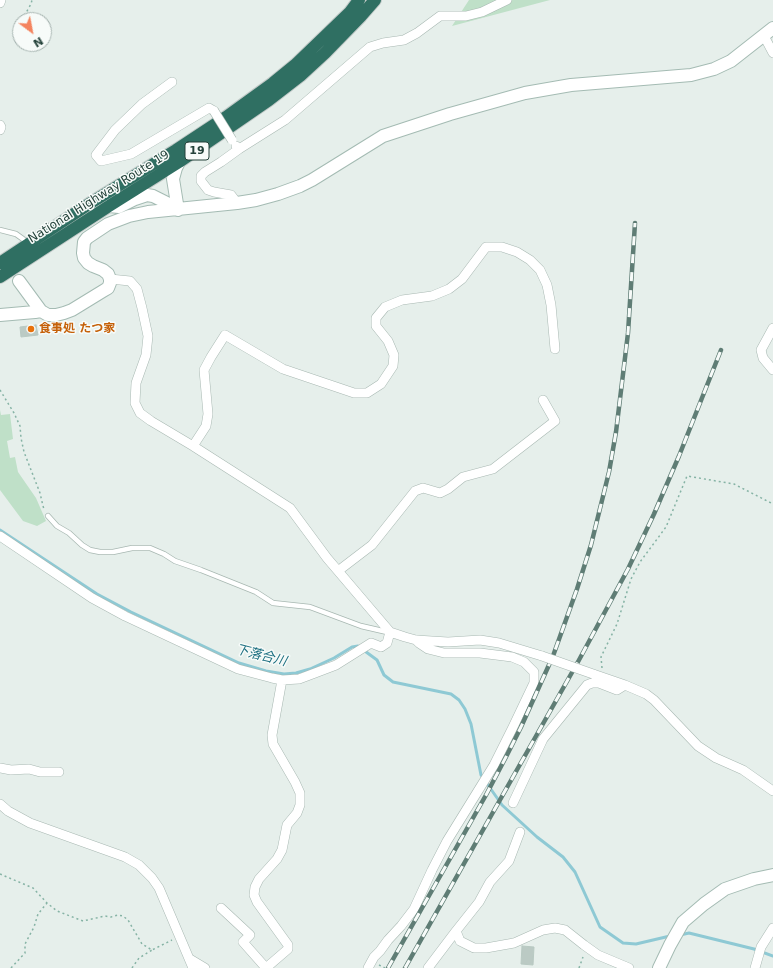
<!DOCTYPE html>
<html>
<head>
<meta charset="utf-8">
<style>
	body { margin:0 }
	#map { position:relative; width:773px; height:968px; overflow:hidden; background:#e6efeb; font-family:"DejaVu Sans",sans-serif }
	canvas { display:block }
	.north { position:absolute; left:12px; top:12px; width:40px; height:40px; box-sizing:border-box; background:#f7fbf9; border:1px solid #a3b1ad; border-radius:50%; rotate:148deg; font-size:11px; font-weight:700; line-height:16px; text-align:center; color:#24423a }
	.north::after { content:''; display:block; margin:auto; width:14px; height:18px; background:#f4845f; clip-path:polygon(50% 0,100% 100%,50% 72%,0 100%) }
</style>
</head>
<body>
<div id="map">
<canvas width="773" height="968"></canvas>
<div class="north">N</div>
</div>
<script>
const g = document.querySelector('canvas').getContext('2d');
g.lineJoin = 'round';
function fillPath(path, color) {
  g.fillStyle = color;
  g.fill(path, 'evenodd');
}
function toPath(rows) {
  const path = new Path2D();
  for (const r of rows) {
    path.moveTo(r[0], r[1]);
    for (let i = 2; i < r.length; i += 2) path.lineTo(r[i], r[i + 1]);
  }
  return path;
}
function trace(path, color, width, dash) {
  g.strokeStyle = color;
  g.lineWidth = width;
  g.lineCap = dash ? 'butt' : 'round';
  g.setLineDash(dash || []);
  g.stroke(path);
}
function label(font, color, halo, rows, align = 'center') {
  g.font = font + ' "DejaVu Sans","Noto Sans JP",sans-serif';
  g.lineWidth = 3;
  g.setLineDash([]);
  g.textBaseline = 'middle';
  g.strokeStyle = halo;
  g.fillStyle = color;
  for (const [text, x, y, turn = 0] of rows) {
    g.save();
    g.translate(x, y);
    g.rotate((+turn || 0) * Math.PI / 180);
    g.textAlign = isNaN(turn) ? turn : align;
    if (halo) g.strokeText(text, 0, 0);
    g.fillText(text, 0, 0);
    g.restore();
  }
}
const green = toPath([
	[469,0,550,0,452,26],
	[0,410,1,415,10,414,13,439,7,441,10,458,15,457,18,472,36,498,46,521,37,526,23,521,0,490]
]);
const stream = toPath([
	[0,530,97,594,131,612,239,663,266,671,284,674,296,673,310,669,334,658,352,647,358,646,377,660,384,675,393,682,451,694,459,700,465,709,471,724,481,775,502,805,537,837,563,857,575,872,600,927,623,943,636,944,670,936],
	[680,935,689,933,754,949,773,956]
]);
const building = toPath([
	[36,325,38,335,21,337,20,327,36,325],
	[522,946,534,947,533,965,521,964,522,946]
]);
const path = toPath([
	[24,20,23,18,31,4,32,0],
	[0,390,14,413,20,426,21,438,24,452,40,493,43,506,44,509],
	[602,668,601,657,617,624,631,579,640,562,666,527,687,476,734,484,773,504],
	[0,874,33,888,47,903,57,911,83,921,105,916,111,917,118,915,123,916,128,920,142,944,152,950,172,940],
	[379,965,385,968],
	[11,968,25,953,25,944,34,927,38,914,47,903],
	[132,968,139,958,152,950],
	[579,968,583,957]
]);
const lane = toPath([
	[0,230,16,234,23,239],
	[48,516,57,526,69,533,82,545,90,550,100,552,113,552,132,548,150,548,164,554,175,561,201,570,256,592,273,603,310,607,361,626,387,632]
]);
const street = toPath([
	[0,3,1,0],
	[764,36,773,53],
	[172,82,142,104,115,130,96,155,101,161,131,154,209,108,214,111],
	[0,125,1,127,0,130],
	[236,146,239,149,221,162,205,172,201,176,201,181,208,190,214,192,231,195,237,203],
	[239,149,285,120,370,47,383,43,404,40,417,33,440,16,466,16,482,12,507,0],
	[110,279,130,281,137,289,142,308,148,336,146,355,136,383,135,403,140,413,151,421,193,446,290,508,327,558,390,632,405,637,416,640,448,642,480,640,499,643,542,656],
	[773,328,761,350,763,358,773,370],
	[193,446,206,426,208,414,204,370,211,357,225,335,283,369,354,393,367,393,381,384,393,366,394,355,388,341,376,326,376,318,385,307,402,300,432,296,449,289,462,279,486,247,502,247,517,252,530,260,540,270,547,285,551,305,555,349],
	[0,536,92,598,125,616,238,669,272,678,282,680,299,679,315,673,336,665,371,643,381,647,387,643,390,632],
	[338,571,372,545,415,491,423,488,440,493,448,489,463,477,493,469,555,421,543,400],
	[593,674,625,685,646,694,654,700,698,746,716,758,743,770,773,791],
	[0,768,11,770,29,769,40,772,59,772],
	[513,803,543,739,587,685,592,683,599,683,617,690,625,685],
	[0,804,8,811,30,823,125,857,139,865,152,878,159,888,193,968],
	[221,908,250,935,243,942,266,968],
	[456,931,479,902,490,882,509,861,520,832],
	[190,959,205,968],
	[266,968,288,949,288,945,257,902,254,895,255,887,259,879,277,859,282,850,287,825,297,813,300,805,300,793,295,782,273,744,272,735,282,680],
	[368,968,374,957,380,951,388,940,401,926,414,909,432,870,447,841,494,765,513,727,534,683,534,672,524,662,512,657,480,653,444,653,428,649,419,643,416,640],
	[428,968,456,931,460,941,474,948,486,948,514,943,543,930,555,928,565,930,584,945,598,955,629,968],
	[755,968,761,947,773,928]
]);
const secondary = toPath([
	[109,206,119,207,135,199,147,195,153,196,167,203,178,210],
	[178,210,173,179,176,168,179,162],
	[19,281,41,311,48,315,56,315,64,313,72,310,103,291,108,288,110,283,110,279,108,274,103,270,93,266,88,263,84,258,83,253,84,242,87,238,108,224,129,216,148,212,237,203,256,200,278,194,300,186,312,180,383,136,450,114,525,93,571,85,691,75,714,69,731,61,773,28],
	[0,315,35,312,41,311],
	[659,968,670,945,683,922,704,904,725,889,754,879,773,875]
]);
const highway = toPath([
	[0,263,89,204,176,150,226,117,273,83,295,65,350,12,359,0],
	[0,277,109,206,179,162,269,100,300,76,325,53,361,16,375,0]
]);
const rail = toPath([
	[388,968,486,795,507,755,521,727,553,656,577,589,591,545,609,472,616,432,628,333,635,223],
	[405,968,579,660,628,569,654,514,679,456,721,350]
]);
const streetBridge = toPath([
	[214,111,232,140],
	[542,656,593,674]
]);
const markers = [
	[31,329,4,"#e8710a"]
];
const shields = [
	[197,151,24]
];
const shieldNames = [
	["19",197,151]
];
const streetNames = [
	["National Highway Route 19",99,197,-32]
];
const foodNames = [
	["食事処 たつ家",39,329]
];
const waterNames = [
	["下落合川",261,656,14]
];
fillPath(green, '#bfe0c8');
trace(stream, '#8ec9d4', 3);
fillPath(building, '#bbcac4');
trace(building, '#b8c9c2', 1);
trace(lane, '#a8b8b2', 6);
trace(street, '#a8b8b2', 10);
trace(secondary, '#a4bbb3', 14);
trace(highway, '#c2cac8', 14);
trace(path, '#86b3a5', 1.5, [2, 3]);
trace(lane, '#fff', 4.5);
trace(street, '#fff', 9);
trace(secondary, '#fff', 12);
trace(highway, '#2f6f62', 12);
trace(rail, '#5f7d75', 4.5);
trace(rail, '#f7fbf9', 3, [9]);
trace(streetBridge, '#a8b8b2', 10, []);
trace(streetBridge, '#fff', 9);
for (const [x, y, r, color] of markers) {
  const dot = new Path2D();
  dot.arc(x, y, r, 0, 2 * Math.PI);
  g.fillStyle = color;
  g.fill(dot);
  trace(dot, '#f7fbf9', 1.5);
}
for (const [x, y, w] of shields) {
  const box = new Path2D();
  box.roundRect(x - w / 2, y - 9, w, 18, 3);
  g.fillStyle = '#f7fbf9';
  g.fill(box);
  trace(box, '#24423a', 1);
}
label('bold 11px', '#24423a', null, shieldNames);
label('12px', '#24423a', '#f7fbf9', streetNames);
label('bold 12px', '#c56008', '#f7fbf9', foodNames, 'left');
label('italic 13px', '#1c6f80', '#f7fbf9', waterNames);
</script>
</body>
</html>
